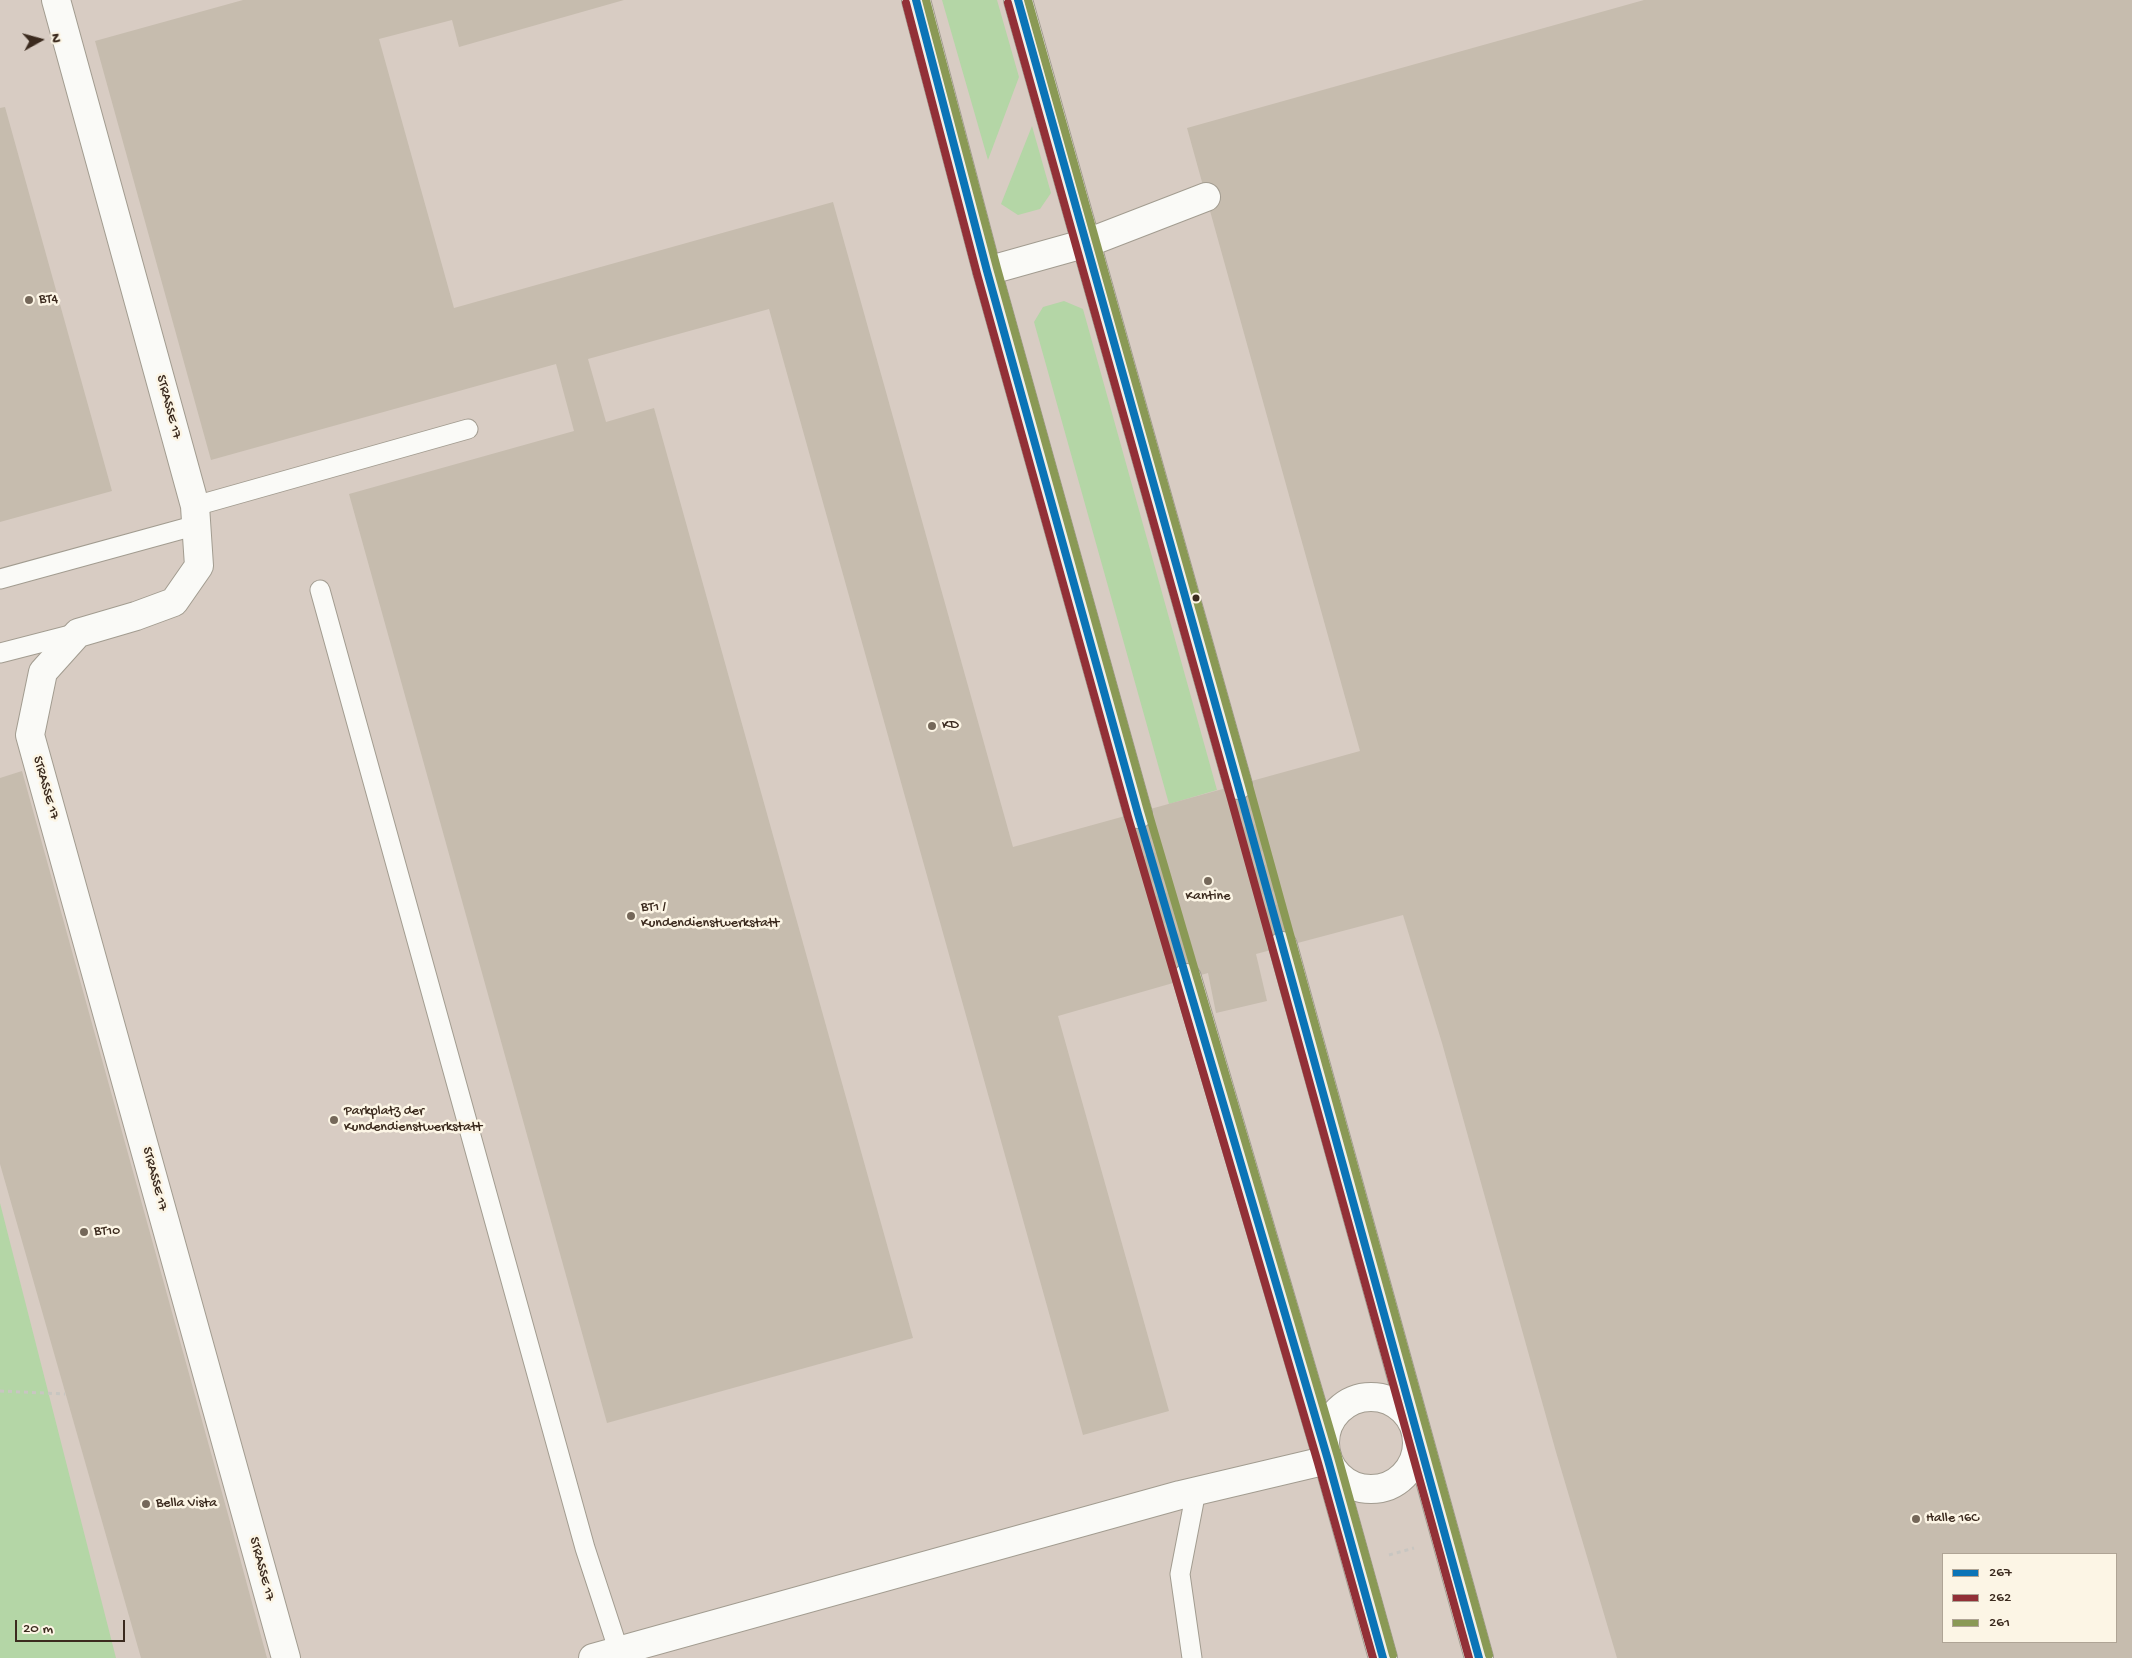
<!DOCTYPE html>
<html>
<head>
<meta charset="utf-8">
<style>
	body { margin:0 }
	#map { position:relative; width:2132px; height:1658px; overflow:hidden; background:#e1dbc9; font-family:"Gochi Hand",sans-serif }
	canvas { display:block }
	.legend { position:absolute; left:1942px; top:1553px; width:175px; height:90px; box-sizing:border-box; background:#fcf5e5; border:1px solid #afa495; margin:0; padding:6px 9px; list-style:none; font-size:15px; color:#3b2a1e }
	.legend li { display:flex; align-items:center; gap:10px; height:25px }
	.legend b { width:25px; border:1px solid #afa495 }
	.north { position:absolute; left:15px; top:15px; width:50px; height:50px; -webkit-text-stroke:4px #fcf5e5; paint-order:stroke; rotate:83deg; font-size:14px; font-weight:700; line-height:20px; text-align:center; color:#3b2a1e }
	.north::after { content:''; display:block; margin:auto; width:18px; height:22px; background:#3b2a1e; clip-path:polygon(50% 0,100% 100%,50% 72%,0 100%) }
	.scale { position:absolute; left:15px; top:1620px; width:110px; height:22px; box-sizing:border-box; border:2px solid #3b2a1e; border-top:0; padding-left:6px; font-size:15px; line-height:18px; white-space:nowrap; color:#3b2a1e; -webkit-text-stroke:4px #fcf5e5; paint-order:stroke }
</style>
</head>
<body>
<div id="map">
<canvas width="2132" height="1658"></canvas>
<ul class="legend">
<li><b style="height:6px;background:#0b74b7"></b>267</li>
<li><b style="height:6px;background:#923037"></b>262</li>
<li><b style="height:6px;background:#8a9955"></b>261</li>
</ul>
<div class="north">N</div>
<div class="scale">20 m</div>
</div>
<script>
const c = document.querySelector('canvas').getContext('2d');
c.lineJoin = 'round';
function fill(path, color) {
  c.fillStyle = color;
  c.fill(path, 'evenodd');
}
function shape(rows) {
  const path = new Path2D();
  for (const r of rows) {
    if (r.length === 3) {
      path.moveTo(r[0] + r[2], r[1]);
      path.arc(r[0], r[1], r[2], 0, 2 * Math.PI);
      continue;
    }
    path.moveTo(r[0], r[1]);
    for (let i = 2; i < r.length; i += 2) path.lineTo(r[i], r[i + 1]);
  }
  return path;
}
function trace(path, color, width, dash) {
  c.strokeStyle = color;
  c.lineWidth = width;
  c.lineCap = dash ? 'butt' : 'round';
  c.setLineDash(dash || []);
  c.stroke(path);
}
function label(font, color, halo, rows, align = 'center') {
  c.font = font + ' "Gochi Hand",sans-serif';
  c.lineWidth = 5;
  c.setLineDash([]);
  c.textBaseline = 'middle';
  c.strokeStyle = halo;
  c.fillStyle = color;
  for (const [text, x, y, turn = 0] of rows) {
    c.save();
    c.translate(x, y);
    c.rotate((+turn || 0) * Math.PI / 180);
    c.textAlign = isNaN(turn) ? turn : align;
    if (halo) c.strokeText(text, 0, 0);
    c.fillText(text, 0, 0);
    c.restore();
  }
}
const industrial = shape([
	[0,0,2132,0,2132,1658,0,1658],
	[1943,1554,2116,1554,2116,1642,1943,1642]
]);
const green = shape([
	[942,0,997,0,1019,77,988,160],
	[1032,126,1051,193,1040,209,1018,215,1001,204],
	[1064,301,1083,309,1217,790,1169,804,1034,322,1043,307],
	[0,1203,116,1658,0,1658]
]);
const building = shape([
	[243,0,624,0,459,47,452,20,379,39,454,308,833,202,1013,847,1360,751,1187,128,1644,0,2132,0,2132,1658,1617,1658,1556,1452,1442,1043,1403,915,1256,954,1267,1001,1216,1013,1208,973,1058,1016,1169,1411,1083,1435,769,309,588,359,606,422,654,408,913,1338,607,1423,349,494,574,431,556,364,211,460,95,41],
	[1943,1554,2116,1554,2116,1642,1943,1642],
	[5,107,112,491,0,522,0,108],
	[22,771,229,1518,267,1658,141,1658,0,1164,0,778]
]);
const secondaryTunnel = shape([
	[1238,785,1283,946],
	[1138,814,1187,978]
]);
const path = shape([
	[0,1391,65,1394],
	[1389,1555,1414,1548]
]);
const lane = shape([
	[195,506,468,429],
	[0,579,197,525],
	[320,590,585,1548,621,1658],
	[0,653,78,633],
	[1192,1658,1180,1574,1196,1491]
]);
const street = shape([
	[56,0,195,506,199,566,174,602,136,616,78,633,43,672,30,735,286,1658],
	[987,271,1087,243,1206,197],
	[1371,1443,46],
	[593,1658,1180,1495,1328,1460]
]);
const secondary = shape([
	[916,0,987,271,1138,814],
	[1018,0,1238,785],
	[1283,946,1479,1658],
	[1187,978,1328,1460,1383,1658]
]);
const bus1 = shape([
	[916,0,987,271,1138,814,1328,1460,1383,1658],
	[1018,0,1238,785,1479,1658]
]);
const bus2 = shape([
	[906,3,977,274,1128,817,1318,1463,1373,1658],
	[1008,3,1228,788,1469,1658]
]);
const bus3 = shape([
	[926,0,997,268,1148,811,1338,1457,1393,1655],
	[1028,0,1248,782,1489,1655]
]);
const markers = [
	[29,300,5,"#75685a"],
	[1196,598,4.5,"#3b2a1e"],
	[932,726,5,"#75685a"],
	[1208,881,5,"#75685a"],
	[631,916,5,"#75685a"],
	[334,1120,5,"#75685a"],
	[84,1232,5,"#75685a"],
	[146,1504,5,"#75685a"],
	[1916,1519,5,"#75685a"]
];
const poiNames = [
	["BT4",39,300],
	["KD",942,726],
	["Kantine",1208,897,"center"],
	["BT1 /",641,908],
	["Kundendienstwerkstatt",641,924],
	["Parkplatz der",344,1112],
	["Kundendienstwerkstatt",344,1128],
	["BT10",94,1232],
	["Bella Vista",156,1504],
	["Halle 16C",1926,1519]
];
const streetNames = [
	["STRASSE 17",168,407,75],
	["STRASSE 17",45,788,74],
	["STRASSE 17",154,1179,75],
	["STRASSE 17",261,1569,75]
];
fill(industrial, '#d8ccc3');
fill(green, '#b4d6a6');
fill(building, '#c6bcae');
trace(secondaryTunnel, '#c0b8a7', 28, [28, 14]);
trace(lane, '#a29c90', 21);
trace(street, '#a29c90', 30);
trace(secondary, '#a29c90', 30);
trace(path, '#c8c6c1', 3, [4, 4]);
trace(lane, '#fafaf7', 19);
trace(street, '#fafaf7', 28);
trace(secondary, '#f1efe8', 28);
trace(bus1, '#0b74b7', 8);
trace(bus2, '#923037', 8);
trace(bus3, '#8a9955', 8);
for (const [x, y, r, color] of markers) {
  const dot = new Path2D();
  dot.arc(x, y, r, 0, 2 * Math.PI);
  c.fillStyle = color;
  c.fill(dot);
  trace(dot, '#fcf5e5', 2);
}
label('14px', '#3b2a1e', '#fcf5e5', poiNames, 'left');
label('14px', '#3b2a1e', '#fcf5e5', streetNames);
</script>
</body>
</html>
